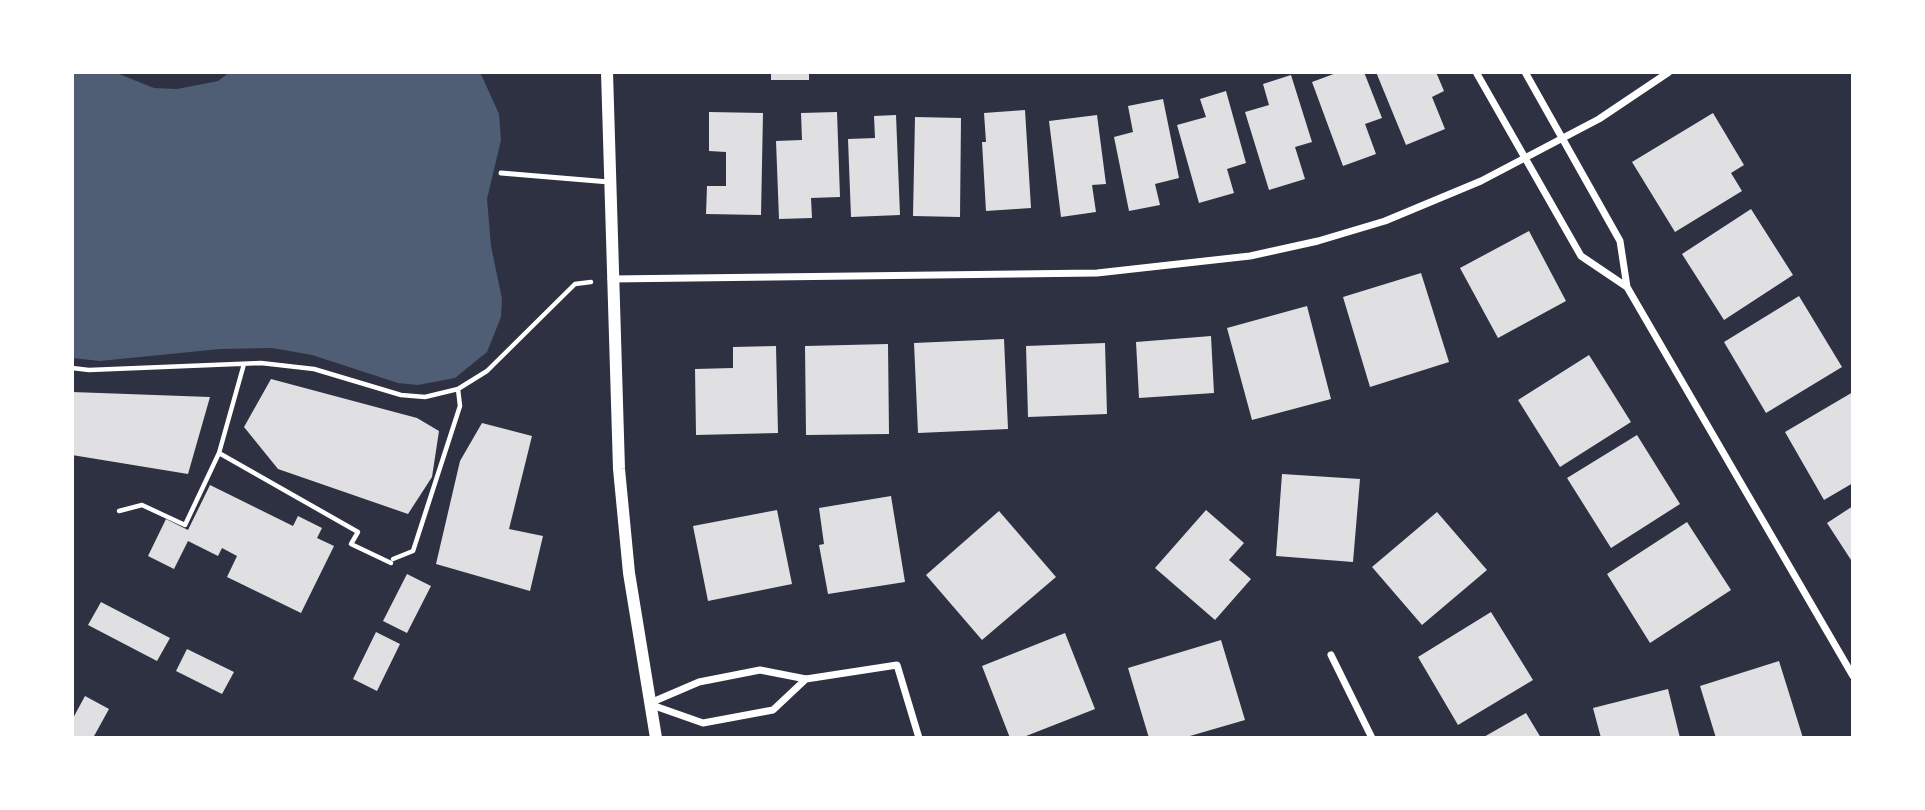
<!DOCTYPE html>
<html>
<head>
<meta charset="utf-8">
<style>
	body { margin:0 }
	#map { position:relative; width:1925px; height:810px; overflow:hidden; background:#2d3142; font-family:Ubuntu,sans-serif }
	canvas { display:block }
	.frame { position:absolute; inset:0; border:74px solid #fff; pointer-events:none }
</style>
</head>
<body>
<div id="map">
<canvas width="1925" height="810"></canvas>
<div class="frame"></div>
</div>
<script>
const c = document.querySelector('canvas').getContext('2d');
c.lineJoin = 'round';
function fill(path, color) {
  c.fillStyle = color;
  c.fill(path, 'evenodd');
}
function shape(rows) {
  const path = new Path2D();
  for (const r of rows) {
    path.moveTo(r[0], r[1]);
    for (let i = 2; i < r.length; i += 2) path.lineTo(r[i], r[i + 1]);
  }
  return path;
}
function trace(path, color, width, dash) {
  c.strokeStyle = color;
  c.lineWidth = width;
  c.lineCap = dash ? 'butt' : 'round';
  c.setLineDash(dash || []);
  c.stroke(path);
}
const water = shape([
	[72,72,114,72,154,88,177,89,218,81,230,72,480,72,499,114,501,140,487,199,491,246,502,299,501,317,487,352,455,378,418,385,398,383,312,355,272,348,220,349,100,361,72,358]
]);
const building = shape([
	[771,72,809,72,809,80,771,80],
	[1339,72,1364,72,1382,118,1365,124,1376,154,1343,166,1312,82],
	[1376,72,1436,72,1444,91,1432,97,1445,129,1406,145],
	[1291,75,1312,142,1295,147,1305,179,1269,190,1245,112,1269,105,1263,84],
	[1226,91,1246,163,1227,169,1234,193,1199,203,1177,125,1206,117,1200,99],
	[1163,99,1179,178,1155,184,1160,205,1129,211,1114,137,1133,132,1128,106],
	[1025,110,1031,208,986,211,982,142,986,142,984,113],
	[709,112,763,113,761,215,706,214,707,186,726,186,726,152,709,151],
	[837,112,840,197,811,198,812,218,779,219,776,141,802,140,801,113],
	[1713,113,1744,165,1731,173,1742,191,1675,232,1632,162],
	[896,115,900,215,851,217,848,139,875,138,874,116],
	[1097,115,1106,184,1092,185,1096,212,1061,217,1049,121],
	[915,117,961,118,960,217,913,216],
	[1751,209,1793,275,1724,320,1682,254],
	[1529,231,1566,301,1498,338,1460,268],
	[1421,273,1449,362,1370,387,1343,297],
	[1799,296,1842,367,1766,413,1724,342],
	[1307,306,1331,399,1252,420,1227,328],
	[1211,336,1214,393,1139,398,1136,342],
	[1004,339,1008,429,918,433,914,343],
	[1105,343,1107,414,1028,417,1026,346],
	[888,344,889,434,806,435,805,346],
	[776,346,778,433,696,435,695,369,733,368,733,347],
	[1589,355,1631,422,1560,467,1518,400],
	[271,379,417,418,439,431,432,477,408,514,278,469,244,427],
	[72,392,210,397,188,474,72,455],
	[1853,392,1853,483,1824,500,1785,432],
	[482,423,532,436,509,529,543,536,530,591,436,564,460,461],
	[1637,435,1680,504,1611,548,1567,478],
	[1282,474,1360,479,1353,562,1276,556],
	[210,485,293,526,298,516,322,528,317,538,334,546,301,613,227,577,237,556,222,548,218,556,188,541,174,569,148,556,166,519,188,530],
	[891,496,905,582,828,594,819,545,824,544,819,508],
	[1853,506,1853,563,1827,523],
	[777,510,792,584,708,601,693,526],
	[1206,510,1244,543,1229,560,1251,579,1215,620,1155,568],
	[999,511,1056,577,982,640,926,575],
	[1437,512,1487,570,1422,625,1372,567],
	[1687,522,1731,590,1650,643,1607,574],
	[407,574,431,586,407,633,383,621],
	[101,602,170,638,157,661,88,625],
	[1491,612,1533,680,1458,725,1418,657],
	[376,632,400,644,377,691,353,679],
	[1065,633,1095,709,1021,738,1010,738,982,666],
	[1221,640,1245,720,1183,738,1149,738,1128,668],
	[187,649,234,672,222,694,176,671],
	[1779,661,1803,738,1716,738,1700,686],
	[1668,689,1680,738,1601,738,1593,708],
	[85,696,109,709,93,738,72,738,72,720],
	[1526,713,1541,738,1482,738]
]);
const path = shape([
	[72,368,89,370,261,363,314,369,401,395,425,397,458,389,487,371,575,284,591,282],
	[219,453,358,532,351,544,391,563],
	[119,511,142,505,185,525,219,453,244,364],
	[393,559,413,551,460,406,458,389]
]);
const service = shape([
	[501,173,609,182]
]);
const minor = shape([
	[1476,72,1581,256,1627,287],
	[1525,72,1620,241,1627,287,1853,676],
	[611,279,1097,273,1250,256,1318,241,1385,221,1481,181,1599,119,1669,72],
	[1331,655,1372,738],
	[650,703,699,682,760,670,806,679,897,665,919,738],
	[649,704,703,723,773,710,806,679]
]);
const tertiary = shape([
	[607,72,619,469,629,573,656,738]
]);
fill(water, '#4f5d75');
fill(building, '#e0e0e3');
trace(path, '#fff', 4.5);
trace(service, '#fff', 5);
trace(minor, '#fff', 7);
trace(tertiary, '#fff', 12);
</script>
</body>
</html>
